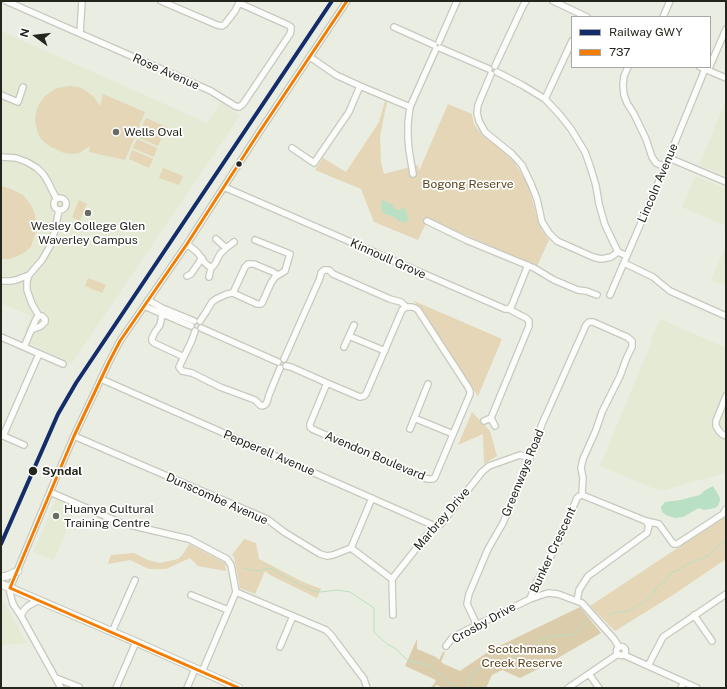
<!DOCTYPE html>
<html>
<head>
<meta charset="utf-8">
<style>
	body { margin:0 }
	#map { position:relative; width:727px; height:689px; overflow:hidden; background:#eaede1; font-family:"Public Sans",sans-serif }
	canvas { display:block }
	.frame { position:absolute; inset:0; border:2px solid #23261d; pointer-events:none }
	.legend { position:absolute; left:571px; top:16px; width:140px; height:52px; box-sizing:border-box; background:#fff; border:1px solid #a7a8a5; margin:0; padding:5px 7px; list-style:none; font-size:12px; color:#23261d }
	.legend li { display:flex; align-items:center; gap:8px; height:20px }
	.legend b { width:20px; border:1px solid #a7a8a5 }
	.north { position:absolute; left:16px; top:16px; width:40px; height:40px; -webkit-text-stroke:3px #fff; paint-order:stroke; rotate:285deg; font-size:11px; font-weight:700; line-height:16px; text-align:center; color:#23261d }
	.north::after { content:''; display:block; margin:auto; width:14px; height:18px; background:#23261d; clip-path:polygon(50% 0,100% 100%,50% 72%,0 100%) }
</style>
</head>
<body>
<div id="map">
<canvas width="727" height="689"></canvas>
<div class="frame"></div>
<ul class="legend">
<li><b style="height:5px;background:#152c6b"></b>Railway GWY</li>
<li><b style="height:5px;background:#f47d01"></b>737</li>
</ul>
<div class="north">N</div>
</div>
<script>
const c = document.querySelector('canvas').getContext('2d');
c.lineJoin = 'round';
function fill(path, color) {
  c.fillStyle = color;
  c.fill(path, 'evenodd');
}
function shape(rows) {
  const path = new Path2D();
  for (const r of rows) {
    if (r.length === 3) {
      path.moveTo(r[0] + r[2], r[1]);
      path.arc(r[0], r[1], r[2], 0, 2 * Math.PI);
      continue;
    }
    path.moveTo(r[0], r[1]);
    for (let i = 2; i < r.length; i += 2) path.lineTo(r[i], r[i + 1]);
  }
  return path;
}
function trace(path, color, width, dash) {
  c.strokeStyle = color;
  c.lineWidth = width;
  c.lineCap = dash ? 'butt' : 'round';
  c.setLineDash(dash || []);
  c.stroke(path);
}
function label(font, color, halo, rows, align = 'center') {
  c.font = font + ' "Public Sans",sans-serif';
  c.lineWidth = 3.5;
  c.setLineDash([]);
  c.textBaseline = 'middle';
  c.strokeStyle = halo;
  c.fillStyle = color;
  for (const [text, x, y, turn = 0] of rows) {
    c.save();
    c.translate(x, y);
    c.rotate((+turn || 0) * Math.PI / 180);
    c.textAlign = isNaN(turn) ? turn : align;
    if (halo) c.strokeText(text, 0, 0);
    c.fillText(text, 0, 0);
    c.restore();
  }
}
const built = shape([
	[1,31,207,123,221,103,240,116,72,363,30,344,30,342,27,340,24,342,21,341,31,316,1,303],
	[726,100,726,176,699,165],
	[695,176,726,189,726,226,682,207],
	[726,246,726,286,711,280],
	[660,319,726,348,726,473,660,491,600,466,651,343,651,339],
	[56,499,76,508,54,560,33,552],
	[1,596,27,643,1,645]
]);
const green = shape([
	[69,86,79,87,86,91,93,96,100,106,103,94,145,112,125,160,89,152,90,146,79,153,74,154,64,153,49,146,41,139,38,134,35,120,36,113,38,106,44,97,52,91,57,88],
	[385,101,387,102,380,136,381,162,384,174,418,165,419,171,448,104,472,114,474,124,482,135,501,149,514,162,528,184,538,221,542,231,549,240,537,266,428,219,418,240,374,222,361,189,315,170,323,158,346,172,379,122],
	[146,118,167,127,163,136,142,126],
	[141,128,162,137,158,146,137,137],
	[137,139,157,148,154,157,133,148],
	[132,150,153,159,149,168,129,159],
	[163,168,183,176,179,185,159,178],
	[1,186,11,189,23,195,31,205,35,214,36,231,31,247,22,254,10,259,1,259],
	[79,200,87,204,80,221,72,217],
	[88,278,106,285,102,293,85,286],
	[414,301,502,339,478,396],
	[472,412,490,431,497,456,484,464,483,434,458,445],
	[726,516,726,559,673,595,615,631,590,606],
	[244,539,256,543,259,559,301,581,321,589,317,598,270,575,265,571,255,594,240,588,234,557,232,555],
	[189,544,225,563,226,571,198,566,190,558,166,569,149,569,130,560,108,564,111,555,134,553,148,560,160,563,178,559,183,554]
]);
const forest = shape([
	[580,607,601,633,544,666,520,678,502,670,492,675,486,688,442,688,437,685,433,688,430,688,434,684,436,680,405,666,417,639,417,649,436,657,439,660,443,652,445,652,441,662,444,664,460,671,491,650]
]);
const water = shape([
	[382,200,390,203,396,210,405,208,408,218,406,223,399,221,394,217,383,213,381,207],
	[713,486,720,498,720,500,718,506,715,508,704,510,699,508,683,517,675,518,666,515,662,512,661,507,665,502,680,500,700,495,704,491]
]);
const stream = shape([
	[243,568,258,571,269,568,282,575,294,582,313,591,320,592,337,590,350,592,374,608,374,632,387,644,395,648,407,660,430,666,448,682,455,686,455,688],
	[609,615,618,612,629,611,639,605,650,597,654,593,656,587,665,582,671,573,679,570,687,564,708,556,720,545,726,541],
	[468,688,468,684,471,675,484,664,491,664,498,661,507,662,515,657,518,649,534,646,541,640,550,636,574,635,588,620]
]);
const minor = shape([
	[6,1,211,91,235,106,239,107,243,104,290,34,291,30,291,27,288,25,239,3,235,11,225,24,222,26,217,25,161,1],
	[553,1,587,17],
	[663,17,670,1],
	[394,27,434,45],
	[80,33,82,1],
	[439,42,457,1],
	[440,48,489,69],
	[310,57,336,75,360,86,410,107],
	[495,66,523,6,526,1],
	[710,66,726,29],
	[628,67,624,76,623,85,624,95,627,103,634,114,646,139,652,157,656,163,665,167],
	[700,67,726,78],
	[497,72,522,85,545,99,560,115,571,129,585,152,591,169,596,186,599,204,605,225,618,252],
	[491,74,478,105,477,113,479,121,485,132,512,154,522,165,531,184,537,199,542,222,549,233,557,241,593,257,601,259,611,257,618,252,627,256],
	[1,95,18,102,23,87],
	[545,99,552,84,572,41],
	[292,148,314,163,349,112,360,86],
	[1,157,16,158,27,162,37,168,43,174,47,180,56,198],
	[669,158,726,182],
	[413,174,409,150,408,137,408,123,410,107,436,49],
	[224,187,505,309,509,309,512,305,528,265],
	[60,204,6],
	[427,221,466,240,534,268,554,280,578,290,586,291,597,295],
	[216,239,226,248],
	[187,244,197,252,205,263,211,268],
	[624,263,653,277,670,291,726,316],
	[187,276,191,274,202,258],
	[209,277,211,268,215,264,220,254,226,248,234,242],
	[1,281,11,281,16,280,29,275],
	[233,293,245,267,248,264,254,264,273,272,278,275],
	[610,295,665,167,705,69],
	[148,300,162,308,194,321],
	[144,306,191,326],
	[162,313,161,320,160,325,155,332,152,338,152,341,154,343,184,357],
	[200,321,206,312,212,302,216,299,227,294,233,293,257,304,261,304,262,303,271,283,275,277,285,271,290,254,255,240],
	[201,328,278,362],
	[31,330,39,327,42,325,45,322,45,319,42,316,39,316,32,304,27,290,27,281,29,275,42,260,50,246,55,230,59,210],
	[195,331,192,340,180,365,179,367,182,371,192,373,220,387,255,400,260,405,262,406,265,405,267,402,269,395,280,368],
	[349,336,385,351],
	[1,337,63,364],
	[24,347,36,319,39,316],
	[344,347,354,325],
	[284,359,320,278,321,273,324,270,329,270,333,274,390,299,401,302,406,307],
	[286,366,291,367,327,383,360,397,364,396,366,394,402,310,406,307,412,307,415,308,418,310,468,387,470,391,470,394,435,477,433,479,427,479,312,429,310,427,310,424,327,383],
	[101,379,437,527],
	[726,396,716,421,716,426,719,431,723,435,726,436],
	[414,418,453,434],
	[491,418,529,326,529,321,526,318,518,314,509,309],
	[484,421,491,418,495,426],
	[410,429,428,384],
	[1,435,24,445],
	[3,436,39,354],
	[74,436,267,519,284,532,320,554,327,556,333,555,351,548,372,498],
	[50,492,121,523,189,539,227,559,231,565,236,592,202,672],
	[646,521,659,524,672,542,674,544,677,544,723,514,726,509],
	[351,548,392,579],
	[236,592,326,630,331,635,364,679,367,688],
	[191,595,228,610],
	[530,599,535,585,558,543,577,498,579,496,582,495,646,521,649,526,647,533,588,576,579,590,577,601],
	[393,615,392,579,427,535,432,530,441,524,482,472,489,466,520,455,530,458],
	[694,615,712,641],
	[21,616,24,610,28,606,39,600],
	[477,625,467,604,469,594,488,549,503,523,530,458,542,424,586,325,589,322,593,322,627,337,632,341,632,347,627,357,620,376,602,412,596,430,583,459,581,468,583,478,582,495],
	[112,632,135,580],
	[446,646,453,637,477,625,530,599,548,593,558,594,582,603,614,639,619,647],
	[621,651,4.5],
	[280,647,293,616],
	[624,655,697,688],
	[648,666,663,637,726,594],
	[589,674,599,688],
	[56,678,79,687],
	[61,688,21,616,13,604,10,593,10,588,55,480,74,436,109,362,120,341,187,244,258,134,347,1],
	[116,688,136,642],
	[187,688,195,669],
	[568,688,618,654],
	[681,688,684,682]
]);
const major = shape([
	[1,577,7,576,18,571],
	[1,584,136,642,239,688]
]);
const bus1 = shape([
	[239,688,10,588,74,436,109,362,120,341,187,244,258,134,347,1]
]);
const rail1 = shape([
	[1,544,58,414,76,383,332,1]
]);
const markers = [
	[116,132,4,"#696c62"],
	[239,164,3.5,"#23261d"],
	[88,213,4,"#696c62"],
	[33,471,5,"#23261d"],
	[56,516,4,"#696c62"]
];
const streetNames = [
	["Rose Avenue",166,72,24],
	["Lincoln Avenue",658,183,-67],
	["Kinnoull Grove",388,259,24],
	["Pepperell Avenue",269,453,23],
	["Avendon Boulevard",375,456,23],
	["Greenways Road",523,473,-68],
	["Dunscombe Avenue",217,499,24],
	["Marbray Drive",442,519,-49],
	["Bunker Crescent",553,550,-65],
	["Crosby Drive",484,623,-29]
];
const poiNames = [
	["Wells Oval",124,132],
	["Wesley College Glen",88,226,"center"],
	["Waverley Campus",88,240,"center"],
	["Huanya Cultural",64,509],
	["Training Centre",64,523]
];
const parkNames = [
	["Bogong Reserve",468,184],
	["Scotchmans",522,649],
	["Creek Reserve",522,663]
];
const stopNames = [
	["Syndal",42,471]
];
fill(built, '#e5ead4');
fill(green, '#e4d6b6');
fill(forest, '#dbcdac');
fill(water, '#b9e0c4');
trace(stream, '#b9e0c4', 1);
trace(minor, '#c6c9bf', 8);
trace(major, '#c6c9bf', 9);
trace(minor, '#fcfcfa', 5.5);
trace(major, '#fcfcfa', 7);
trace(bus1, '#f47d01', 3);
trace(rail1, '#152c6b', 4);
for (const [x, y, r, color] of markers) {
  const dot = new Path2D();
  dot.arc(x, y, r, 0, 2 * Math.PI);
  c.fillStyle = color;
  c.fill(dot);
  trace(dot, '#fff', 1.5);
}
label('12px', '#23261d', '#fff', streetNames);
label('12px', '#23261d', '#fff', poiNames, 'left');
label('12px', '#57421a', '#fff', parkNames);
label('bold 12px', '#23261d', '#fff', stopNames, 'left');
</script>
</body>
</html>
